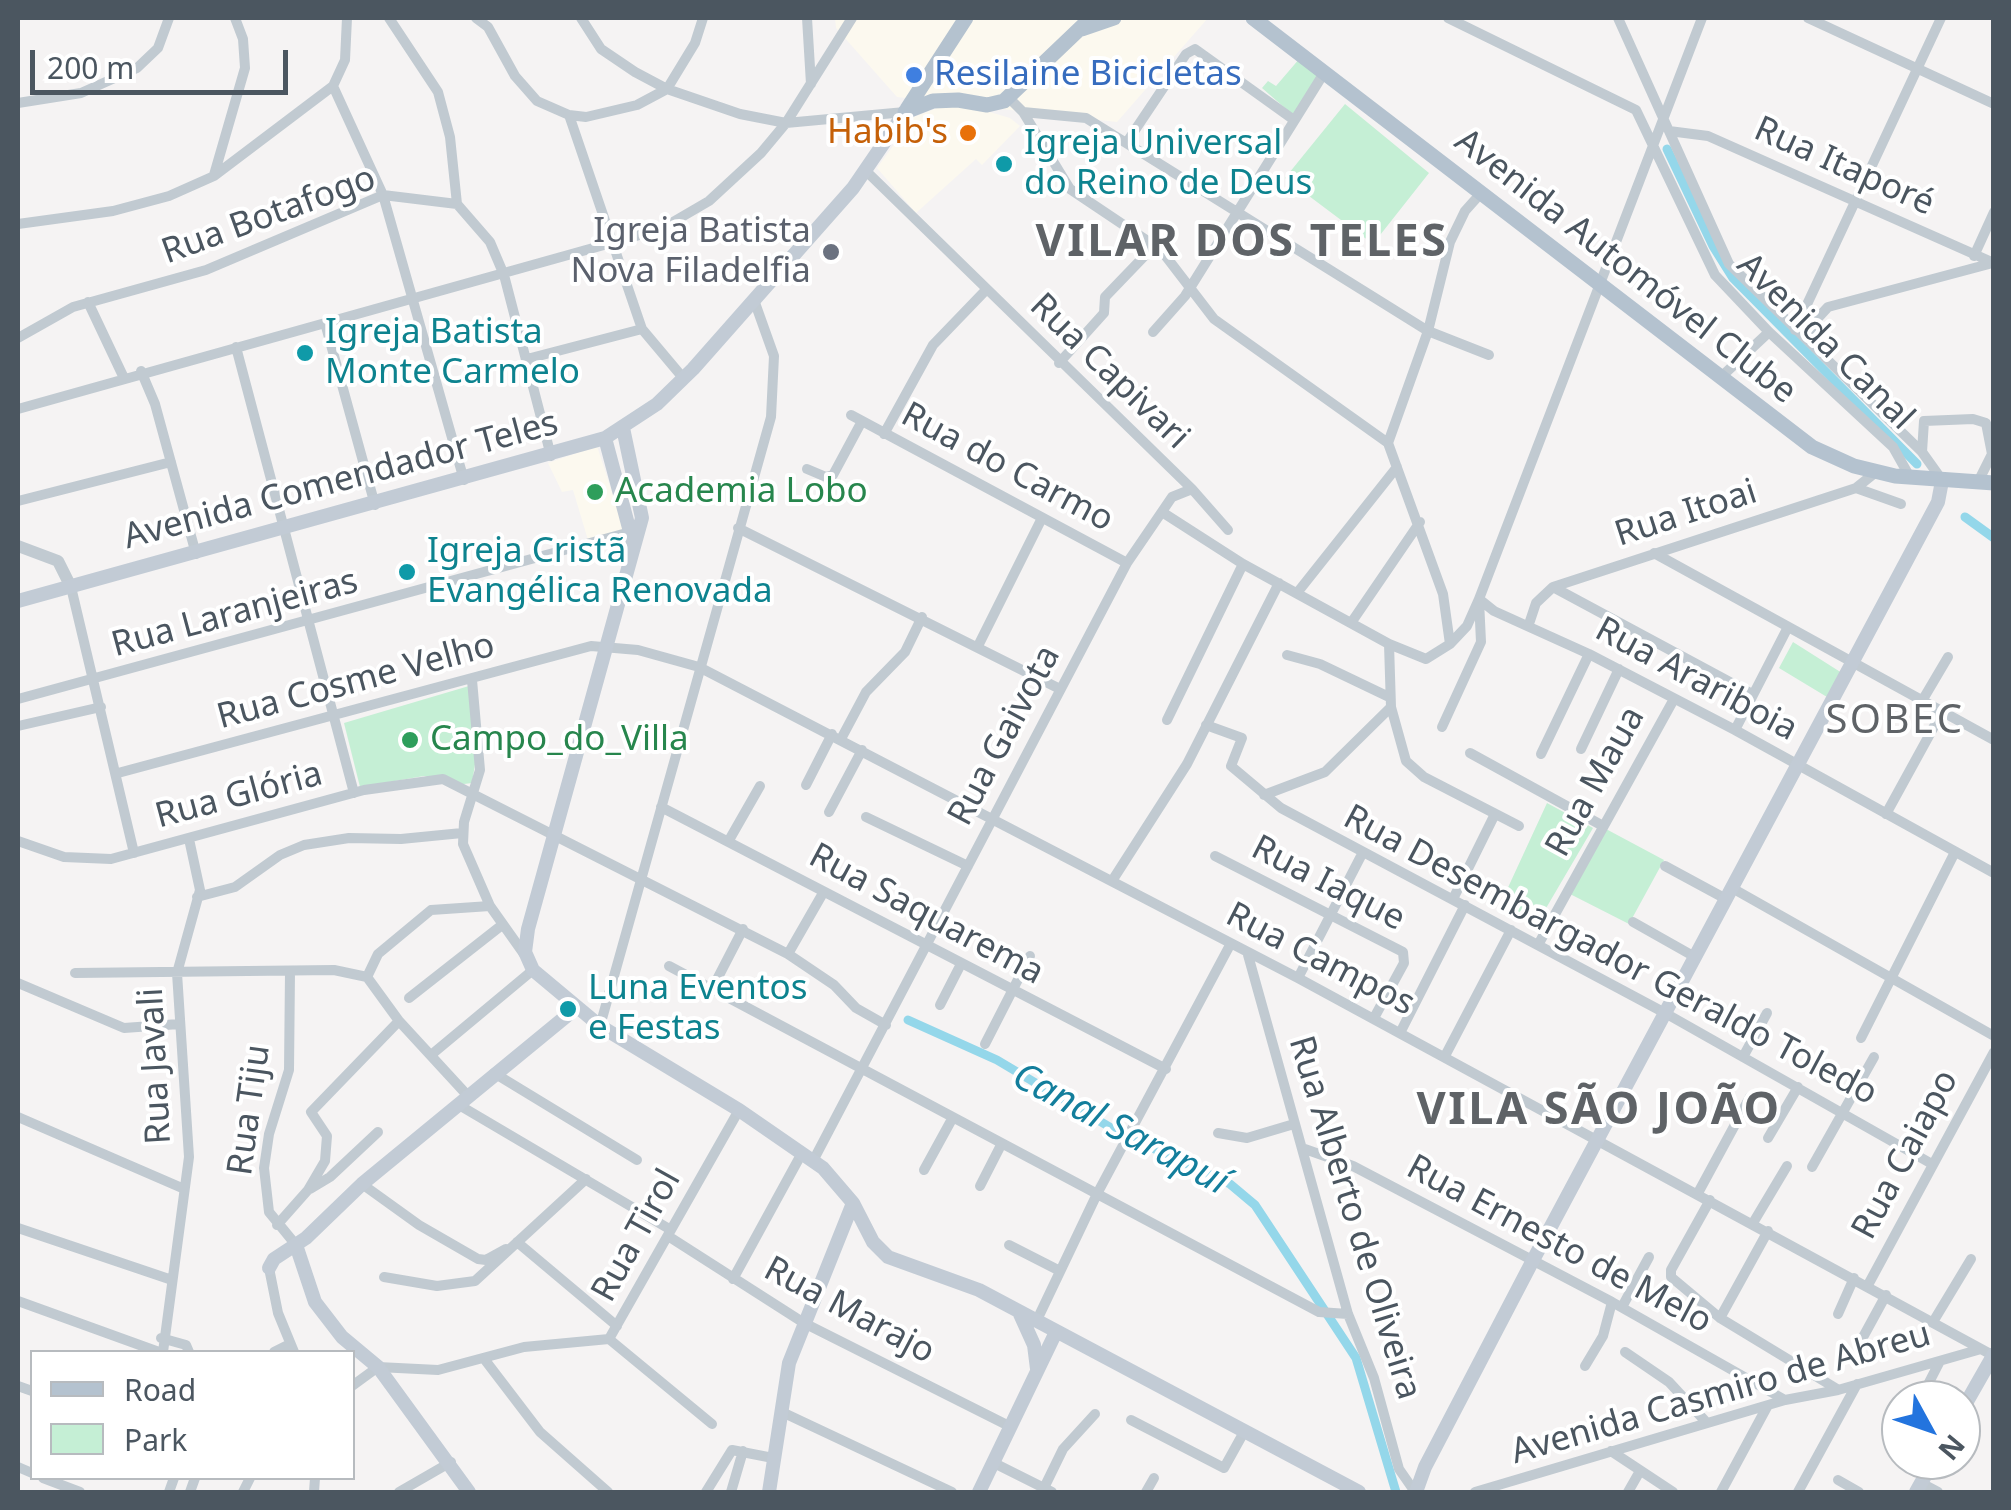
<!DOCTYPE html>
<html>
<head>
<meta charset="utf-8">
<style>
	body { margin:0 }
	#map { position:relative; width:2011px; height:1510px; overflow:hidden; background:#f5f3f3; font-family:"Noto Sans",sans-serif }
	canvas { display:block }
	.frame { position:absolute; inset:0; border:20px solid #4b5660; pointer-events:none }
	.legend { position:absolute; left:30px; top:1350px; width:325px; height:130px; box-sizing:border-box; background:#fff; border:2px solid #b7bbbf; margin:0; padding:12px 18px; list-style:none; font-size:30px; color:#4b5660 }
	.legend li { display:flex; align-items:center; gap:20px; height:50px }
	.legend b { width:50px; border:2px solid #b7bbbf }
	.north { position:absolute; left:1881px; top:1380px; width:100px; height:100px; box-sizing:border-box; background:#fff; border:2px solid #b7bbbf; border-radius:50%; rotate:130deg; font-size:28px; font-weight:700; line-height:40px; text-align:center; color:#4b5660 }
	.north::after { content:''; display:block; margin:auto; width:35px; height:45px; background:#2374de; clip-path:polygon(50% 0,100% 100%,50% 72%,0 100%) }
	.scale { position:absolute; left:30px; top:50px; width:258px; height:45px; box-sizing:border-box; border:5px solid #4b5660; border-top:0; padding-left:12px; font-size:30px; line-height:35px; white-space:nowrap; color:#4b5660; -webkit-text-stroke:8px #fff; paint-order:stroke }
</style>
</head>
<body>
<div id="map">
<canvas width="2011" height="1510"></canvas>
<div class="frame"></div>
<ul class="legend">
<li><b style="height:12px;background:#b4c2cf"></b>Road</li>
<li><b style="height:28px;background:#c5efd5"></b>Park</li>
</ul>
<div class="north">N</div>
<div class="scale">200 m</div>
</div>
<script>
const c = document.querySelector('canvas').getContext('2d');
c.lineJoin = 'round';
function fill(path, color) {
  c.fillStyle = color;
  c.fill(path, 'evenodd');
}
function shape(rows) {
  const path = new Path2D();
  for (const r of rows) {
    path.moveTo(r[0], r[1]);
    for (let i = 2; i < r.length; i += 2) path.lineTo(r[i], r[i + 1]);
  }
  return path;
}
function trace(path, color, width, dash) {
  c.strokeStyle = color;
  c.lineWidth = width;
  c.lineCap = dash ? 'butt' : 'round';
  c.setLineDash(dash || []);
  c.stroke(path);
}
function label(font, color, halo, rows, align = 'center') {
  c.font = font + ' "Noto Sans",sans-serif';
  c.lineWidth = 8;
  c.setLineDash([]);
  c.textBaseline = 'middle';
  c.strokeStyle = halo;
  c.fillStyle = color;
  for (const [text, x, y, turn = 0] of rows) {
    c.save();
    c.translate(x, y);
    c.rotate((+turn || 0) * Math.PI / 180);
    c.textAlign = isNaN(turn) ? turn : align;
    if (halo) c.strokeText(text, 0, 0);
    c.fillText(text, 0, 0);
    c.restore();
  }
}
const commercial = shape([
	[835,18,1208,18,1117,122,966,105,1010,118,1020,126,982,165,976,159,916,213,877,168,914,117,950,103,897,97,836,28],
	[597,446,624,529,588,540,573,490,562,492,548,463]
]);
const green = shape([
	[1300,58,1318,75,1293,115,1262,88,1268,81,1276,86],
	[1345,104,1429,173,1373,244,1285,178],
	[1793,642,1842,673,1827,697,1779,668],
	[469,686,476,758,472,783,456,785,424,776,360,787,344,723],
	[1547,803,1593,828,1535,927,1499,907],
	[1606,829,1664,860,1629,924,1570,894]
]);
const canal = shape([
	[1667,149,1713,246,1733,278,1917,464],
	[1965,517,1994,538],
	[908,1020,997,1060,1118,1132,1230,1184,1255,1205,1356,1358,1396,1492]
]);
const minor = shape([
	[389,18,438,92,450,137,457,204],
	[476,18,488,27,515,76,537,101,569,115,586,117,637,105,667,89,695,43,703,18],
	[581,18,601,49,635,72,667,89,740,114,786,123,905,112],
	[807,18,811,84],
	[1448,18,1636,110,1715,275,1769,332,1893,447,1911,479],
	[1618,18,1729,264,1922,452,1942,480],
	[1808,18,1994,104],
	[333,86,383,195,464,480],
	[1009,98,1023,112,1070,189,1161,250,1214,319,1388,443],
	[18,103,81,93,137,68,158,48,169,18],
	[1023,112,1086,118,1428,331,1489,355],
	[569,115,642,329,684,379],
	[1669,131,1708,136,1994,263],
	[1127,142,1186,54,1195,49,1294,120],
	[866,171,1192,489,1228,530],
	[214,175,245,68,243,39,235,18],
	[18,224,113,211,169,196,214,176,333,86,345,60,347,18],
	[1974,256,1994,212],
	[88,302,123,376],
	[325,323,375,505],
	[1795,330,1941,18],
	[1153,332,1185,296,1324,73],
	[18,338,73,307,206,270,383,195,457,204,490,242,504,275,551,456],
	[1810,343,1816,320,1828,307,1989,264],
	[236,347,354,793],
	[527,359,642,329],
	[1059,363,1104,313,1105,297,1155,245],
	[141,371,155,404,196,554],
	[1720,378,1769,332],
	[18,409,661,229,709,201,761,153,786,123,852,18],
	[851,415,1127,563],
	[884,434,933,345,985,291],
	[1922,452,1924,421,1973,419,1986,423,1992,454,1978,482],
	[807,469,826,477,833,475,862,421],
	[1856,488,1901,504],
	[18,501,171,462],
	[1162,512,1243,564,1389,644,1426,659,1450,644,1467,626,1479,599,1702,18],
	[738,528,1060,689],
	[1654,553,1994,740],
	[71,587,134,853],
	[1553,587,1752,694],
	[1297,593,1397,467],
	[1479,599,1494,611,1589,654,1735,730,1994,873],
	[1351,623,1420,522],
	[1529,624,1536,603,1553,587,1856,488,1876,472],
	[1389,644,1391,707,1406,761,1424,777,1519,826],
	[1450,644,1443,594,1388,443,1428,331,1450,242,1465,211,1482,192],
	[978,646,1042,518],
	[1287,655,1320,664,1389,697],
	[472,680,480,770,464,822,463,844,490,906,524,954],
	[18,699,634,531],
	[1922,701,1948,657],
	[1167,720,1243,564],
	[1206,725,1242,738,1231,766,1281,808,1665,1013,1932,1164],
	[18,726,101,707],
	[1442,727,1481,642,1479,600],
	[1735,730,1788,627],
	[841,739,866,692,905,652,922,617],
	[1581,749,1619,669],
	[1470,753,1603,826],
	[1541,754,1589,654],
	[118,773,591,646,638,650,699,667,1298,978,1994,1356],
	[806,785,832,734],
	[1264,795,1325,772,1391,707],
	[661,807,1166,1069],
	[829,812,862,750],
	[1886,814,1942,712],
	[866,817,968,866],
	[18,841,64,857,111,859,364,790,443,779,788,954,834,985,856,1008,886,1025],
	[728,842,760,786],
	[1215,856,1403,952,1404,963,1374,1018],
	[1665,866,1726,899],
	[1112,881,1187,764,1279,583],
	[1732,888,1994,1036],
	[197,897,235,887,280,855,304,845,349,838,401,839,462,833],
	[1453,899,1495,814],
	[1633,922,1695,957],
	[1538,945,1674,699],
	[788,954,823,893],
	[1248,955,1348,1314,1374,1378,1399,1469,1415,1492],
	[669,966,1319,1312,1348,1314],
	[290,972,289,1070,269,1134,264,1168,269,1212,296,1245],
	[75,973,334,970,367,977,399,1021,468,1096],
	[367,977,378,954,431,910,490,906],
	[1298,978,1362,854],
	[18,983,124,1028,179,1024],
	[712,989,743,929],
	[409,998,502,925],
	[940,1005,961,964],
	[600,1026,771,417,774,356,754,300],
	[1400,1033,1465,905],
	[1861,1038,1955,852],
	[985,1044,1030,956],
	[431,1055,533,970],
	[1445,1056,1511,930],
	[1743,1057,1767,1013],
	[494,1073,637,1160],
	[459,1105,671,1230],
	[18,1117,182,1188],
	[1218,1133,1247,1138,1294,1124],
	[1768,1138,1798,1087],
	[1302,1148,1353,1166,1612,1302,1785,1400],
	[813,1161,1127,563,1172,497,1192,489],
	[1812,1167,1874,1057],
	[924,1170,952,1119],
	[362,1184,419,1225,478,1259,486,1260,506,1249],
	[980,1186,1001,1145],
	[310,1189,330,1177,378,1132],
	[1698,1193,1750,1097],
	[1710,1200,1671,1270,1671,1277,1720,1318,1837,1389],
	[1753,1223,1787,1166],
	[277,1225,308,1190,325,1161,327,1136,311,1112,399,1021],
	[18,1228,169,1279],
	[668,1236,804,1323,1009,1426],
	[517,1242,617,1326],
	[1009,1245,1060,1271],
	[269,1268,278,1313,294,1352],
	[384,1277,437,1286,475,1281,586,1179],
	[733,1279,802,1153],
	[1868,1285,1994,1052],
	[18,1301,159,1352],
	[1622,1307,1649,1257],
	[1838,1314,1854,1278],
	[1720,1318,1768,1231],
	[1036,1322,1097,1194,1230,945],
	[1933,1322,1971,1259],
	[161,1338,186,1345,189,1352],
	[609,1339,712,1424],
	[1862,1339,1886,1295],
	[163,1352,189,1157,177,973,200,890,189,839],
	[274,1352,290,1344],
	[1625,1352,1669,1382,1707,1423],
	[485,1360,540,1432,608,1492],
	[1585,1366,1603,1336,1612,1302],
	[18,1386,32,1391],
	[352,1386,378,1367,438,1370,524,1347,609,1339,739,1110],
	[1920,1400,1940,1361],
	[784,1413,952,1492],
	[1131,1420,1224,1468,1244,1432],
	[1611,1451,1673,1492],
	[992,1462,1052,1492],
	[18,1467,32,1473],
	[43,1478,80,1492],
	[1838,1480,1859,1492],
	[1921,1483,1938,1492],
	[169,1492,174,1478],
	[190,1492,195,1478],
	[243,1492,250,1478],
	[314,1492,315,1478],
	[399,1492,451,1462],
	[706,1492,732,1450,773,1458],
	[731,1492,743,1451],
	[1042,1492,1063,1449,1095,1414],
	[1146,1492,1154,1478],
	[1475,1492,1785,1400,1838,1390,1981,1349],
	[1628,1492,1640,1471],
	[1721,1492,1768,1405],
	[1798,1492,1857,1384]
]);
const tertiary = shape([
	[18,546,58,561,71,587]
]);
const secondary = shape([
	[623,428,642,518,528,929,525,952,533,970,600,1026,739,1110,823,1168,853,1203,873,1242,888,1257,979,1290,1359,1492],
	[605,438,633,543],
	[18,601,605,438,657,404,693,369,853,188,905,112],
	[296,1245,315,1302,342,1337,378,1367,469,1492],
	[269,1268,274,1259,306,1238,362,1184,575,1009],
	[1020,1314,1034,1345,1037,1369],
	[1961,1412,1994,1354],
	[769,1492,789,1363,853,1203],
	[979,1492,1056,1332],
	[1416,1492,1425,1467,1532,1262,1938,502,1942,481],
	[1916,1492,1934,1460]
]);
const primary = shape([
	[1253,18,1812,447,1854,466,1895,476,1994,483],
	[1082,29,1114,18],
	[907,109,966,18],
	[905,112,933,101,958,100,987,105,1004,101,1091,18]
]);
const markers = [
	[914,75,10,"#3f7fe0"],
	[968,133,10,"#e8710a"],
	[1004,164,10,"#0f9aa8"],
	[831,252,10,"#6b7280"],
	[305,353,10,"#0f9aa8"],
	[595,492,10,"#2e9e5b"],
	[407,572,10,"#0f9aa8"],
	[410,740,10,"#2e9e5b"],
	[568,1009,10,"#0f9aa8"]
];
const shopNames = [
	["Resilaine Bicicletas",934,75]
];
const foodNames = [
	["Habib's",948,133]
];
const cultureNames = [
	["Igreja Universal",1024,144],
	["do Reino de Deus",1024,184],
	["Igreja Batista",325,333],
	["Monte Carmelo",325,373],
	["Igreja Cristã",427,552],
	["Evangélica Renovada",427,592],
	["Luna Eventos",588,989],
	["e Festas",588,1029]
];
const streetNames = [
	["Rua Itaporé",1844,167,24],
	["Rua Botafogo",269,216,-20],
	["Avenida Automóvel Clube",1625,267,38],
	["Avenida Canal",1825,342,45],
	["Rua Capivari",1109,372,44],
	["Rua do Carmo",1007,468,28],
	["Avenida Comendador Teles",341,481,-15],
	["Rua Itoai",1686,514,-18],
	["Rua Laranjeiras",235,614,-15],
	["Rua Arariboia",1696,680,28],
	["Rua Cosme Velho",356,682,-15],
	["Rua Gaivota",1005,736,-62],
	["Rua Maua",1596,782,-61],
	["Rua Glória",239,796,-15],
	["Rua Iaque",1328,884,27],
	["Rua Saquarema",926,915,28],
	["Rua Desembargador Geraldo Toledo",1610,956,28],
	["Rua Campos",1320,960,27],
	["Rua Javali",156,1066,-93],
	["Rua Tiju",250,1110,-82],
	["Rua Caiapo",1906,1155,-62],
	["Rua Alberto de Oliveira",1354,1218,73],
	["Rua Tirol",637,1236,-61],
	["Rua Ernesto de Melo",1559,1245,28],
	["Rua Marajo",849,1311,28],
	["Avenida Casmiro de Abreu",1721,1394,-16]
];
const worshipNames = [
	["Igreja Batista",811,232],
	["Nova Filadelfia",811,272]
];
const leisureNames = [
	["Academia Lobo",615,492],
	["Campo_do_Villa",430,740]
];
const waterNames = [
	["Canal Sarapuí",1120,1130,28]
];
const quarterNames = [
	["SOBEC",1895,722]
];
const districtNames = [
	["VILAR DOS TELES",1242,243],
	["VILA SÃO JOÃO",1599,1111]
];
fill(commercial, '#fcf9ef');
fill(green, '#c5efd5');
trace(canal, '#94d7ea', 9);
trace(minor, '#c1cad1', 10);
trace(tertiary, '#c1cad1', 12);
trace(secondary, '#c2cbd5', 14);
trace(primary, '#b4c2cf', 15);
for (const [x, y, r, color] of markers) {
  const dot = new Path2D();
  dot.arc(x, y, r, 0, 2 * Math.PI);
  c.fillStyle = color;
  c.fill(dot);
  trace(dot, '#fff', 4);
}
label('35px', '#366cbe', '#fff', shopNames, 'left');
label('35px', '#c56008', '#fff', foodNames, 'right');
label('35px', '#0d838f', '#fff', cultureNames, 'left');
label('35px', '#4b5660', '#fff', streetNames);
label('35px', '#5b616d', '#fff', worshipNames, 'right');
label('35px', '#27864d', '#fff', leisureNames, 'left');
label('italic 38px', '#137e9c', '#fff', waterNames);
c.letterSpacing = '2.5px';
label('40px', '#5f6367', '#fff', quarterNames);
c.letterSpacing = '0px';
c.letterSpacing = '2.5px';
label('bold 45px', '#5f6367', '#fff', districtNames);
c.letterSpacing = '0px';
</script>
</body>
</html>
